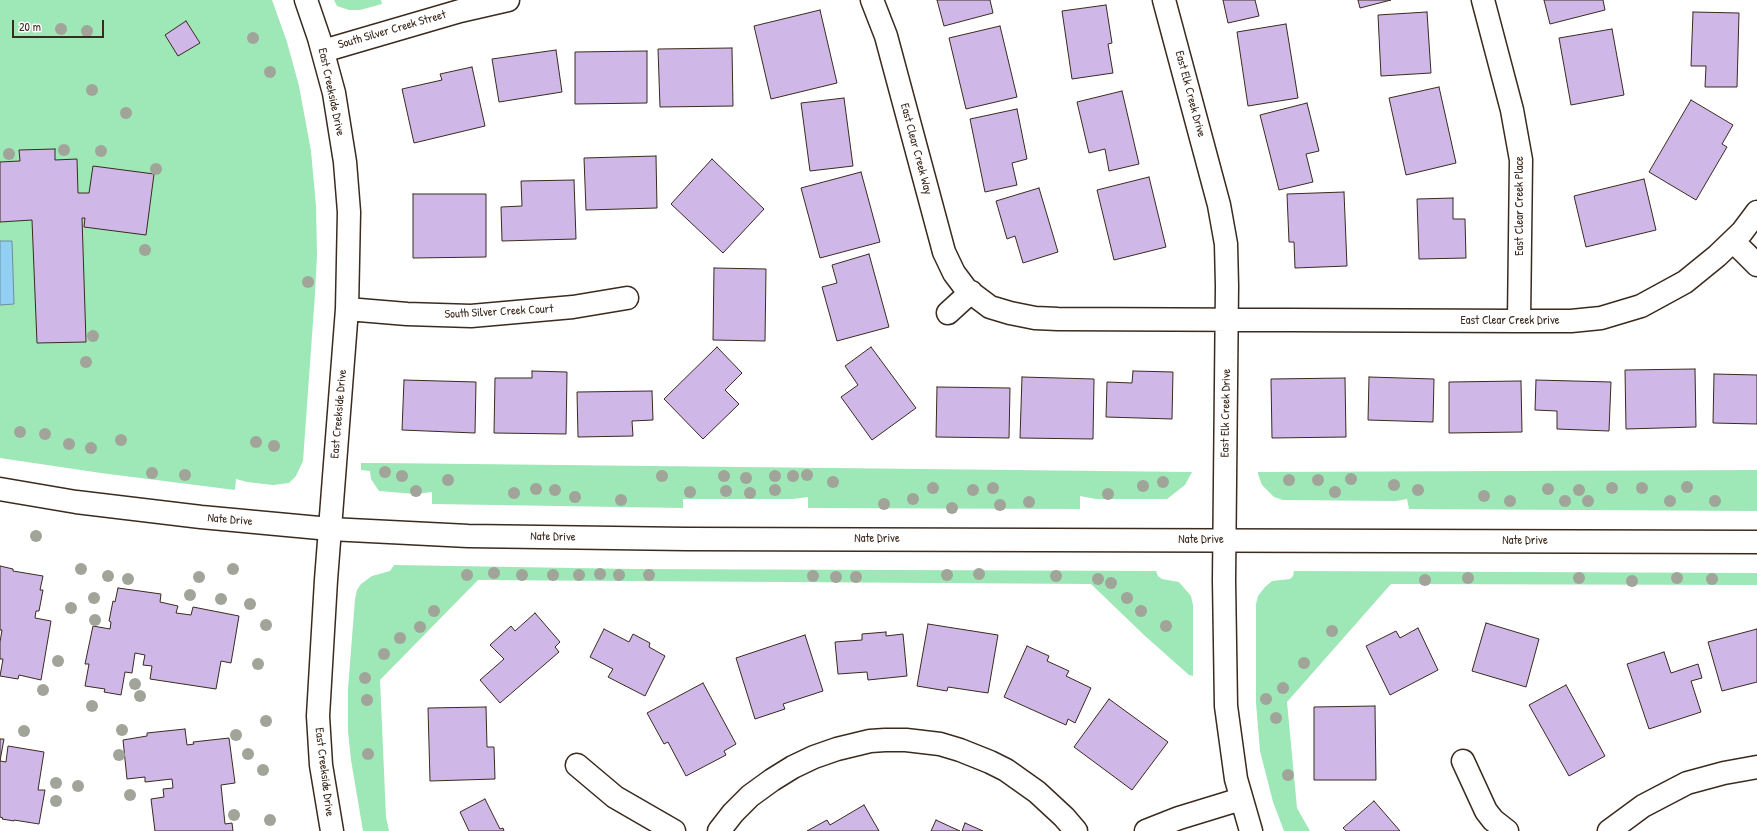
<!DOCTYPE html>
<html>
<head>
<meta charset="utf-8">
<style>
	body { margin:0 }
	#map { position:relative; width:1757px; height:831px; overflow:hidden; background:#fff; font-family:"Patrick Hand",sans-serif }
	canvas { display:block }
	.scale { position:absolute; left:12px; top:20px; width:92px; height:18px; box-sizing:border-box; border:2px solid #3b2a1e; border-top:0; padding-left:5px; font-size:12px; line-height:14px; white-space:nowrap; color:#3b2a1e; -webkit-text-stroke:3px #fff; paint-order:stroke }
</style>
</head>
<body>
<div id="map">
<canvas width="1757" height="831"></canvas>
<div class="scale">20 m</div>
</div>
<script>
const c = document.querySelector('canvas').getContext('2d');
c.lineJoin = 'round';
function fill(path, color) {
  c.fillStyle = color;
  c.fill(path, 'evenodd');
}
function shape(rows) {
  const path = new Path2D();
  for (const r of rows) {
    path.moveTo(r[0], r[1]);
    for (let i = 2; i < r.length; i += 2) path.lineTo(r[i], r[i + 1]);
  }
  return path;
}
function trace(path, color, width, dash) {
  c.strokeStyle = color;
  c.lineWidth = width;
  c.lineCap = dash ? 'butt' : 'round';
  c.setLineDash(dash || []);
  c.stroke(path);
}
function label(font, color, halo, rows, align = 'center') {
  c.font = font + ' "Patrick Hand",sans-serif';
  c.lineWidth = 3;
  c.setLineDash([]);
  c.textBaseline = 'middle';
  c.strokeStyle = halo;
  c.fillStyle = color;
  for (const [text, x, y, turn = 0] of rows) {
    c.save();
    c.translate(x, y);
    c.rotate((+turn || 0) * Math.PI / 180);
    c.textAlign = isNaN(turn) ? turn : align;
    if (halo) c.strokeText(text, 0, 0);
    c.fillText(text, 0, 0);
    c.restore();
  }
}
const green = shape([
	[0,0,272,0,287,42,299,86,311,151,316,206,317,255,315,294,303,461,296,476,289,483,273,485,247,482,236,479,235,490,101,473,0,458],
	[334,0,381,0,382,4,360,10,349,10,337,6],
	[361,463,381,463,1192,472,1185,485,1167,499,1096,499,1080,496,1080,509,808,508,808,497,793,499,683,499,683,508,432,504,432,492,415,494,379,491,371,479,370,471,361,470],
	[1757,470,1757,511,1409,509,1407,499,1396,501,1283,500,1274,497,1262,485,1258,474,1258,472],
	[394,565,634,569,1156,571,1158,576,1162,579,1179,582,1191,596,1193,605,1193,676,1189,675,1144,635,1091,584,478,580,380,680,386,817,389,831,363,831,351,760,348,732,348,689,355,599,357,590,361,584,372,576,390,571],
	[1294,571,1757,573,1757,585,1391,584,1287,702,1297,808,1310,831,1284,831,1273,802,1260,751,1256,703,1256,604,1258,596,1265,587,1272,581,1290,579,1293,576]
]);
const water = shape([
	[0,241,12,241,14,304,0,305,0,241]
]);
const building = shape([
	[937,0,990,0,993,13,944,26,937,0],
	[1223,0,1255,0,1259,16,1228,23,1223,0],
	[1358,0,1391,0,1360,8,1358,0],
	[1544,0,1603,0,1605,10,1550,24,1544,0],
	[1106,5,1112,43,1108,44,1113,73,1072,79,1062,11,1106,5],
	[820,10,837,83,771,99,754,26,820,10],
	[1427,12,1431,73,1381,76,1378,15,1427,12],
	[1693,12,1739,13,1737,87,1705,87,1706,66,1691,66,1693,12],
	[186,21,200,43,178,56,165,35,186,21],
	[1286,24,1298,98,1248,106,1237,32,1286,24],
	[1000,26,1017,97,966,109,949,38,1000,26],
	[1612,29,1624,95,1571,105,1559,38,1612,29],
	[732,48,733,106,660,107,658,49,732,48],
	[556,50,562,92,499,102,492,59,556,50],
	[647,51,647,103,575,104,575,52,647,51],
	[472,67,485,126,414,143,402,89,442,80,440,74,472,67],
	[1439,87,1456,163,1406,175,1389,98,1439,87],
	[1122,91,1139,164,1109,171,1105,149,1089,153,1077,102,1122,91],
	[844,98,853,166,810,171,801,103,844,98],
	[1691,100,1733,125,1722,144,1727,147,1696,200,1649,172,1691,100],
	[1307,103,1319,151,1306,154,1313,182,1279,190,1260,115,1307,103],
	[1017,109,1027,159,1012,163,1017,185,985,192,970,119,1017,109],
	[55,149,55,160,77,159,78,193,89,193,93,166,154,174,146,235,84,227,85,218,82,218,86,342,37,343,32,220,0,222,0,162,20,161,19,150,55,149],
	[656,156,657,208,586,210,584,158,656,156],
	[712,159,764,209,723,253,671,204,712,159],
	[861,172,880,242,820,258,801,188,861,172],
	[1149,177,1166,247,1114,260,1097,190,1149,177],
	[1644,179,1656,230,1586,247,1574,196,1644,179],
	[574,180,576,239,502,241,501,207,522,206,521,181,574,180],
	[1039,188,1058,252,1023,263,1015,236,1007,239,996,201,1039,188],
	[1344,192,1347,266,1295,268,1294,242,1289,242,1287,194,1344,192],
	[413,194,486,194,486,257,413,258,413,194],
	[1453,198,1453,219,1465,219,1466,258,1419,259,1417,199,1453,198],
	[869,254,889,327,837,341,822,287,837,283,832,265,869,254],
	[714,268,766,269,765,341,713,340,714,268],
	[717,347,742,373,725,390,739,404,703,439,664,399,717,347],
	[871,347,916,408,872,440,841,397,858,385,845,366,871,347],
	[1695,369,1696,427,1626,429,1625,370,1695,369],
	[532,371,567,372,566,434,494,433,495,378,532,378,532,371],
	[1133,371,1173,372,1172,419,1106,417,1107,382,1132,383,1133,371],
	[1714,374,1757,375,1757,424,1713,423,1714,374],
	[1022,377,1094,379,1093,439,1020,438,1022,377],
	[1369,377,1434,379,1433,422,1368,420,1369,377],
	[1345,378,1346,437,1272,438,1271,379,1345,378],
	[404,380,476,382,475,433,402,430,404,380],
	[1536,380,1611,382,1609,431,1557,429,1557,411,1535,410,1536,380],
	[1521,381,1522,432,1449,433,1449,382,1521,381],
	[937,387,1010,388,1009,438,936,437,937,387],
	[652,391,653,420,632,421,633,436,578,437,577,392,652,391],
	[0,566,13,569,13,571,43,576,40,590,43,590,39,611,36,611,35,618,51,621,41,680,19,675,18,679,0,676,3,659,0,659,0,642,2,630,0,630,0,566],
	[118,588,161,594,160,602,178,606,176,613,191,615,193,607,239,616,231,663,221,661,216,689,150,679,152,666,143,665,145,655,135,653,132,673,125,672,121,695,104,692,105,689,85,686,89,664,85,664,93,626,110,629,111,622,109,621,113,601,115,602,118,588],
	[535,613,560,642,555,647,559,652,500,703,480,680,504,659,490,645,511,626,515,631,535,613],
	[1486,623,1539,639,1526,687,1472,671,1486,623],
	[928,624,998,635,988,693,948,687,947,691,917,686,928,624],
	[1418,628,1438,670,1390,695,1366,646,1396,631,1400,638,1418,628],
	[604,629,629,642,633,634,650,643,649,647,665,656,645,696,608,677,613,669,590,657,604,629],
	[1757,629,1757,682,1722,691,1708,642,1757,629],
	[886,632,886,636,903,634,907,676,868,680,867,672,838,674,835,642,862,640,862,634,886,632],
	[805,635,823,691,783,704,785,709,755,719,736,658,805,635],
	[1027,646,1049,656,1047,661,1069,671,1066,676,1091,688,1075,723,1068,719,1066,725,1004,697,1027,646],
	[1664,652,1671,673,1698,664,1702,678,1691,681,1701,712,1649,729,1627,664,1664,652],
	[703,683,736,744,724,751,726,755,686,776,668,742,664,744,647,713,703,683],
	[1566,685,1605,756,1569,776,1529,705,1566,685],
	[1109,699,1168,742,1132,790,1074,747,1109,699],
	[1375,706,1376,780,1314,780,1314,707,1375,706],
	[486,707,487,747,494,747,495,779,430,781,428,708,486,707],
	[185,729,187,745,194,744,193,742,229,738,235,783,221,785,225,824,232,823,233,831,155,831,151,799,164,797,163,789,173,788,172,779,145,782,145,777,127,779,123,740,147,736,147,733,185,729],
	[0,739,4,739,0,761,6,762,8,746,44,752,38,790,45,790,39,824,14,820,14,821,2,819,3,818,0,817,0,739],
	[485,799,500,829,503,828,504,831,469,831,460,812,485,799],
	[1374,801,1400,831,1346,831,1343,828,1374,801],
	[864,805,879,831,807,831,827,820,830,825,864,805],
	[936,820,951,827,960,831,931,831,936,820],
	[965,823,983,831,962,831,965,823]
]);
const street = shape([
	[306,0,319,38,334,93,345,162,349,212,347,309,326,580,318,716,321,765,332,831],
	[872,0,886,36,944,252,954,273,966,289,990,307,1010,313,1035,318,1058,319,1519,321,1571,321,1601,318,1641,306,1685,282,1717,256,1742,232,1757,212],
	[1164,0,1219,205,1226,244,1227,286,1224,580,1226,706,1236,779,1251,831],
	[1483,0,1512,110,1521,160,1519,321],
	[323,51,460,11,508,0],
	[1733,241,1757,265],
	[347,309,407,314,471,316,573,307,627,298],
	[948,313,971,292],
	[1463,761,1486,811,1493,820,1507,831],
	[577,765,615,797,674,831],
	[719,831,733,813,750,796,772,780,793,767,814,757,837,749,870,741,885,740,906,740,940,744,960,750,990,762,1006,770,1037,792,1064,817,1076,831],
	[1146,831,1179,818,1241,799],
	[1609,831,1643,806,1687,783,1724,773,1757,767]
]);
const secondary = shape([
	[0,489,76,502,201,517,330,529,468,536,686,539,1757,542]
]);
const trees = [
	[61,29],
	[87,31],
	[253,38],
	[270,72],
	[92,90],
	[126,113],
	[64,150],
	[101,151],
	[9,154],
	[156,169],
	[145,250],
	[308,282],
	[93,336],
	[86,362],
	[20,432],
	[45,434],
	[121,440],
	[256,442],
	[69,444],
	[274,446],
	[91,448],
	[385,472],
	[152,473],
	[185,475],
	[807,475],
	[402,476],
	[662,476],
	[724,476],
	[775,476],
	[793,476],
	[746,478],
	[1351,479],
	[448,480],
	[1289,480],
	[1318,480],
	[833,482],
	[1163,482],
	[1394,485],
	[1143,486],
	[1687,487],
	[933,488],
	[993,488],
	[1612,488],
	[1642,488],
	[536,489],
	[1548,489],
	[555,490],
	[775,490],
	[973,490],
	[1418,490],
	[1579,490],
	[416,491],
	[726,491],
	[690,492],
	[1335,492],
	[514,493],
	[750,493],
	[1108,494],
	[1484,496],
	[575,497],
	[913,499],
	[621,500],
	[1510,501],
	[1565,501],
	[1588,501],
	[1670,501],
	[1715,501],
	[1029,502],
	[884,504],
	[1000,505],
	[952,508],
	[36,536],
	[81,569],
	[233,569],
	[494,573],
	[600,574],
	[979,574],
	[467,575],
	[522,575],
	[553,575],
	[579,575],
	[619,575],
	[649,575],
	[947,575],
	[108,576],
	[813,576],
	[1056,576],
	[199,577],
	[836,577],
	[856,577],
	[1468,578],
	[1579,578],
	[1677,578],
	[128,579],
	[1098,579],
	[1712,579],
	[1425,580],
	[1632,581],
	[1111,583],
	[190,595],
	[94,598],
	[1127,598],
	[221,599],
	[250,604],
	[71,608],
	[434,611],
	[1141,611],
	[95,620],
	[266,625],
	[1166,626],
	[420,627],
	[1332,631],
	[400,638],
	[384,654],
	[58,661],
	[1304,663],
	[258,664],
	[365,678],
	[135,684],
	[1283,688],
	[43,690],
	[140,696],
	[1266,699],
	[367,700],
	[92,706],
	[1276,718],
	[266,721],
	[122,730],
	[24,731],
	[236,735],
	[248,754],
	[368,754],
	[119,755],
	[263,770],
	[1288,775],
	[56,783],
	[78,786],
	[130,795],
	[56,801],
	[234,815],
	[270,820]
];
const streetNames = [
	["South Silver Creek Street",392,30,-16],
	["East Creekside Drive",331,92,78],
	["East Elk Creek Drive",1190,94,75],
	["East Clear Creek Way",916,149,75],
	["East Clear Creek Place",1520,206,-90],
	["South Silver Creek Court",499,312,-3],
	["East Clear Creek Drive",1510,321],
	["East Elk Creek Drive",1226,413,-89],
	["East Creekside Drive",339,414,-85],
	["Nate Drive",230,520,5],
	["Nate Drive",553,537,1],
	["Nate Drive",877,539],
	["Nate Drive",1201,540],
	["Nate Drive",1525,541],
	["East Creekside Drive",324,772,83]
];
fill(green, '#9ee7b6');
fill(water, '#91d0f2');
trace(water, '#6f8e9d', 1);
fill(building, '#cfb8e7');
trace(building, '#3b2a1e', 1);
trace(street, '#3b2a1e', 25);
trace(secondary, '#3b2a1e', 25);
trace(street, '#fff', 22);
trace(secondary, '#fff', 22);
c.fillStyle = '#a1a498';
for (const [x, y] of trees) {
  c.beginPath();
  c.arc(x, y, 6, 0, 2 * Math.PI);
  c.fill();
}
label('12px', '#3b2a1e', '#fff', streetNames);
</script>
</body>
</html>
